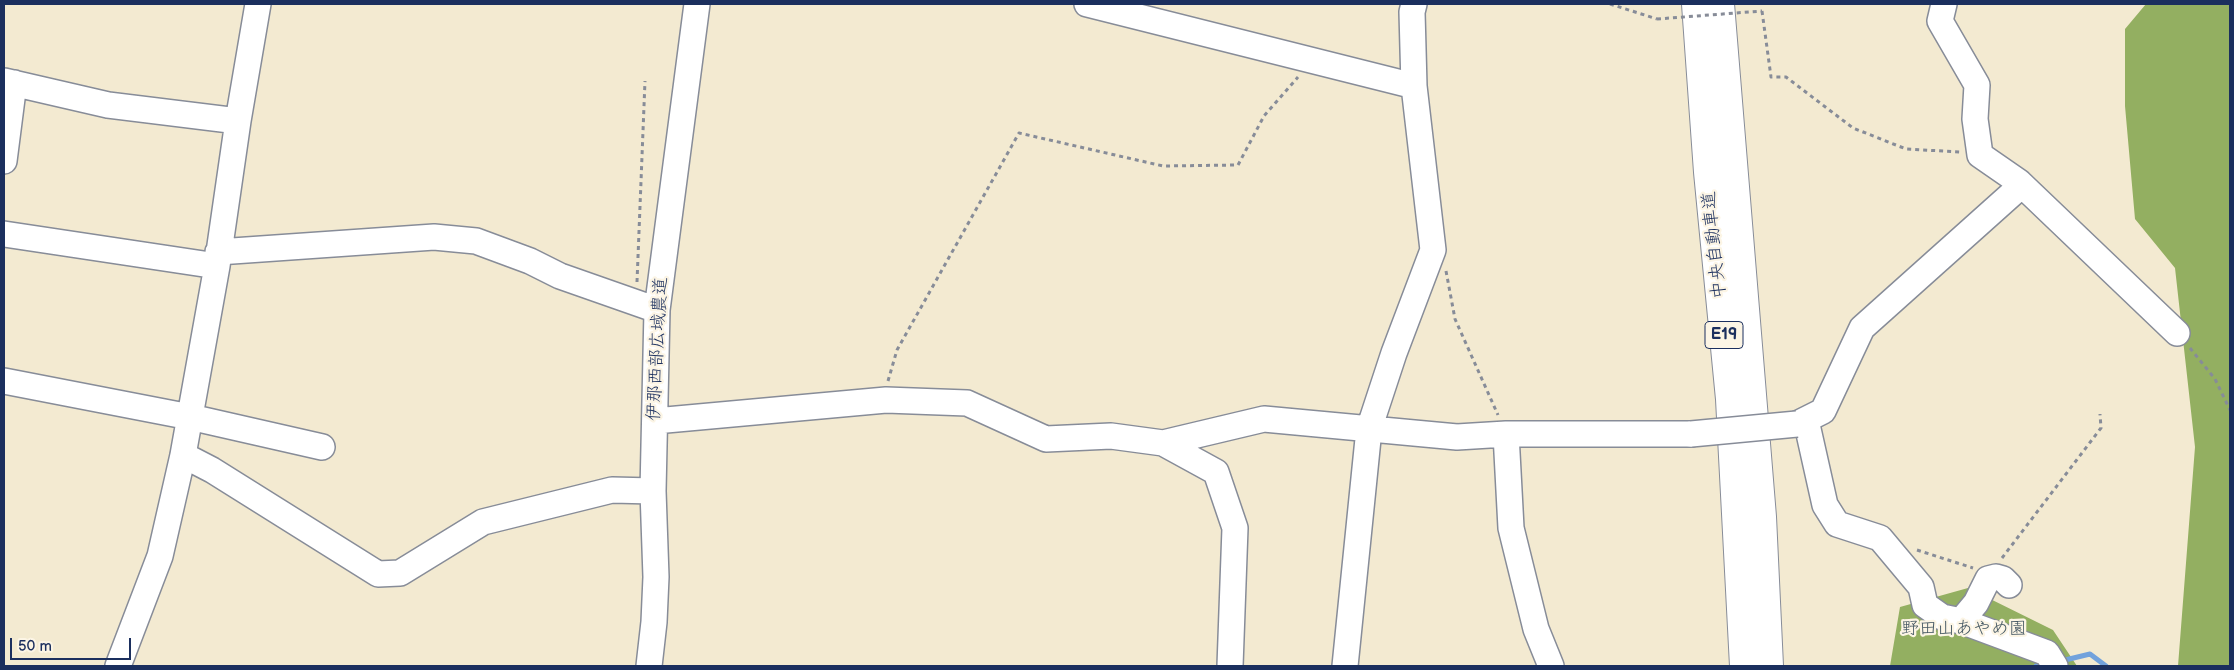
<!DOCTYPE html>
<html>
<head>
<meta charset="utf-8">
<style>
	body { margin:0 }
	#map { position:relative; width:2234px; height:670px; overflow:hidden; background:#f3ead1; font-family:"Balsamiq Sans",sans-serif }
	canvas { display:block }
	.frame { position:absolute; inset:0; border:5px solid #1b2f5e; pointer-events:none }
	.scale { position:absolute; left:10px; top:638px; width:121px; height:22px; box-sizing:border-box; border:2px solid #1b2f5e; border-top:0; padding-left:6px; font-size:15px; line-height:18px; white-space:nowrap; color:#1b2f5e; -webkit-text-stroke:4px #fcf5e5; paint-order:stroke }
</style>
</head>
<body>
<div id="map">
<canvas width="2234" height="670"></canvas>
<div class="frame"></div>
<div class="scale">50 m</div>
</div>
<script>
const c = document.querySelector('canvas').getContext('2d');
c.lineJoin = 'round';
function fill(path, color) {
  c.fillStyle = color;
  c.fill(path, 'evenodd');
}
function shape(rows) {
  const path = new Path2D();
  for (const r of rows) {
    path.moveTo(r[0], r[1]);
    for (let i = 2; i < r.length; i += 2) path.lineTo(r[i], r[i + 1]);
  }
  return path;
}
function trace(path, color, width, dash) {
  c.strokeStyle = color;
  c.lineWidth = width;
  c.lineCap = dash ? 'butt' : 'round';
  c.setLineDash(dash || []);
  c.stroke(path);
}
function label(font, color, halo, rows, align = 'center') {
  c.font = font + ' "Balsamiq Sans","Klee One",sans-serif';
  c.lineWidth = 4.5;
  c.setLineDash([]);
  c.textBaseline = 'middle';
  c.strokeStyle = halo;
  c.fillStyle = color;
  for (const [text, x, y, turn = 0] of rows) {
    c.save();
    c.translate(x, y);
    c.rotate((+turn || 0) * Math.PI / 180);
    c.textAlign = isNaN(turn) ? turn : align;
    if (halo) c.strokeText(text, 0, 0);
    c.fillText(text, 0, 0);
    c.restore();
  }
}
const forest = shape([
	[2146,4,2230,4,2230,666,2178,666,2195,447,2175,268,2135,219,2125,106,2125,29],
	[1968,588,2053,630,2077,666,1890,666,1900,607]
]);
const stream = shape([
	[2061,661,2090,654,2106,666],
	[2036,666,2039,666]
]);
const path = shape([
	[1610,4,1657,19],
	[1762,11,1771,77,1786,77,1853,128,1906,149,1960,152],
	[1446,271,1455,319,1498,415],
	[637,282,645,81],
	[2190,348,2215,379,2230,410],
	[888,381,897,350,1019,133,1163,166,1238,165,1264,116,1298,77],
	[1917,550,1973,568],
	[2002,558,2101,428,2100,414]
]);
const minor = shape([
	[1087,4,1414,86],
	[4,81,108,105,238,121],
	[4,161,14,83],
	[2019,182,2177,333],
	[4,234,217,266],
	[218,252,434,237,476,241,530,261,560,276,657,310],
	[4,381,190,417,322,447],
	[1806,420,1825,505,1837,524,1880,538,1921,587,1925,605,1942,617,1961,621,1976,603,1988,579,1996,577,2003,579,2009,585],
	[655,421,886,400,967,403,1046,439,1111,436,1163,443,1264,419,1457,437,1506,434,1691,434],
	[1797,424,1823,411,1862,328,2014,192,2019,182,1980,155,1975,119,1977,85,1940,21,1944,4],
	[1506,434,1511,528,1536,629,1551,666],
	[1163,443,1216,472,1235,528,1230,666],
	[183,455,212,470,378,574,400,573,483,522,612,490,653,491],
	[1961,621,2047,653,2055,666],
	[118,666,160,556,183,455,217,266,238,121,258,4],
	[649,666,654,622,656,577,653,491,657,310,697,4],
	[1345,666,1369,429,1394,353,1433,250,1414,86,1412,12,1414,4]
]);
const highway = shape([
	[1696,4,1708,172,1730,399,1744,666],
	[1720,4,1762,517,1769,666]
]);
const pathBridge = shape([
	[1657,19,1762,11]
]);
const minorBridge = shape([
	[1691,434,1797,424]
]);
const shields = [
	[1724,335,38]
];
const shieldNames = [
	["E19",1724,335]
];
const streetNames = [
	["中央自動車道",1715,245,-96],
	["伊那西部広域農道",658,349,-87]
];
const parkNames = [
	["野田山あやめ園",1964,629]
];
fill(forest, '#93af61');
trace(stream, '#72a2dc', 5);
trace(minor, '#878c98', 28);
trace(highway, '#878c98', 30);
trace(path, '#878c98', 3, [4, 4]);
trace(minor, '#fff', 25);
trace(highway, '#fff', 28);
trace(minorBridge, '#878c98', 28, []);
trace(pathBridge, '#878c98', 3, [4, 4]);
trace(minorBridge, '#fff', 25);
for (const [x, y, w] of shields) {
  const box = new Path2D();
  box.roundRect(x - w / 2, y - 13.5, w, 27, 4);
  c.fillStyle = '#fcf5e5';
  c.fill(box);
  trace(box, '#1b2f5e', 1);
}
label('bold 16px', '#1b2f5e', null, shieldNames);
label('18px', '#1b2f5e', '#fcf5e5', streetNames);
label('18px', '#435662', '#fcf5e5', parkNames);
</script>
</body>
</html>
